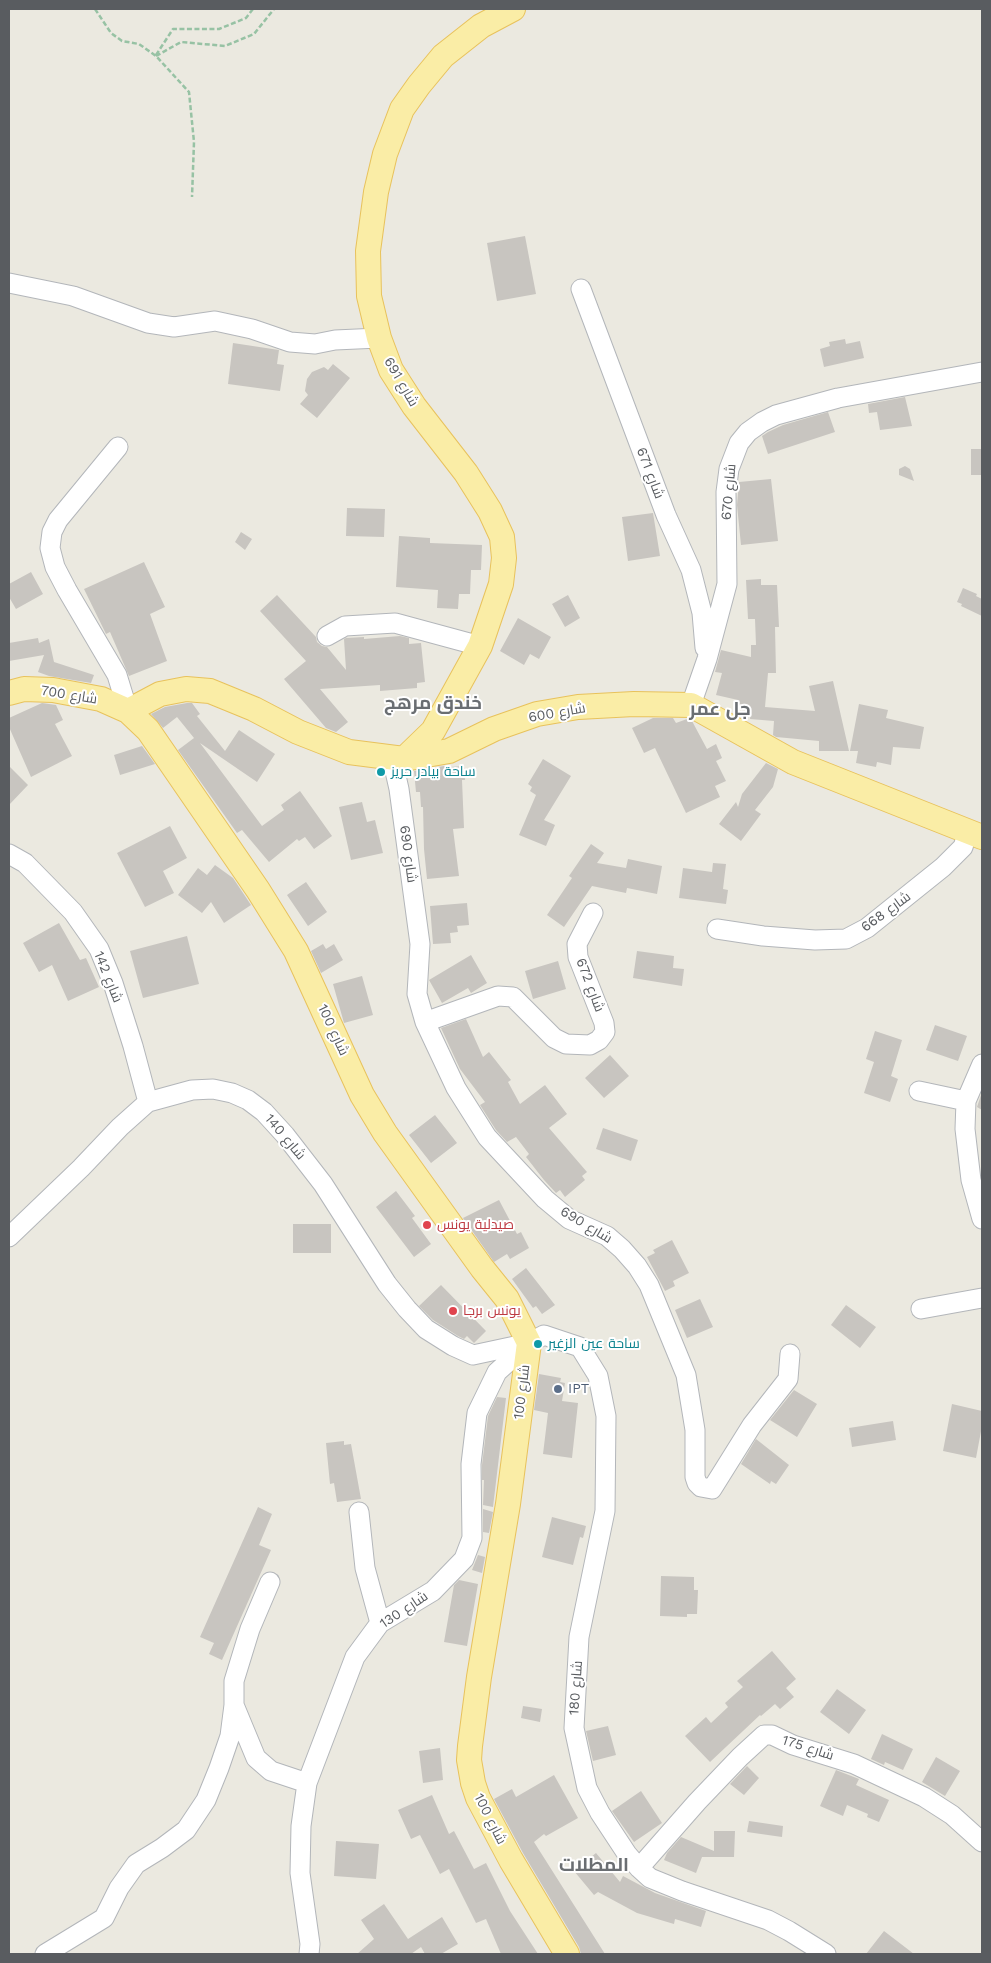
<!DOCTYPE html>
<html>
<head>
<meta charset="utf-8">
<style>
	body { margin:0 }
	#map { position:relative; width:991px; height:1963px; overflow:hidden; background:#ebe9e0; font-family:"Work Sans",sans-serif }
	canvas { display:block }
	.frame { position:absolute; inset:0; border:10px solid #595c60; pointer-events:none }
</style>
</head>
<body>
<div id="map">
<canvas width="991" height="1963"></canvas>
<div class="frame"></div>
</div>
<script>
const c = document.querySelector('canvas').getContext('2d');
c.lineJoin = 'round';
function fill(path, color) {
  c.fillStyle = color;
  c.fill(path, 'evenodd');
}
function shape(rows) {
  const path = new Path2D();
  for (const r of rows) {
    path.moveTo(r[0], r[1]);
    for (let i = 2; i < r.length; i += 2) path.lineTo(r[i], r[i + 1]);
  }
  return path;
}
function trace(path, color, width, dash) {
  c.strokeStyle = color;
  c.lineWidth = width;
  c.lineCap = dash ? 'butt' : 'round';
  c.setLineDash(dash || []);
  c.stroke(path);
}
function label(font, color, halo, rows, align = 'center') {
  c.font = font + ' "Work Sans",Cairo,sans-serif';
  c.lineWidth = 4;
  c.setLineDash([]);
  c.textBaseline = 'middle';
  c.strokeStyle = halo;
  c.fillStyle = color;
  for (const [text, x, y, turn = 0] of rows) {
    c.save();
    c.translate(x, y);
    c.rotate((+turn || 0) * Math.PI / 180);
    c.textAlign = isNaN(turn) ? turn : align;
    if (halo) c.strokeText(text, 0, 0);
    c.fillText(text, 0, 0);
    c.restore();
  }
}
const building = shape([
	[525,236,536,294,497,301,487,243],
	[845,339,846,344,860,341,864,358,824,367,820,349,830,346,829,342],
	[233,343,279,350,277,364,284,365,280,391,228,384],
	[333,364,350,378,317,418,300,404,308,395,305,391,307,379,312,372,324,367,328,370],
	[905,397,912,426,880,430,877,412,869,413,868,404],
	[828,412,835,432,768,454,762,436,768,432,783,425],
	[971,449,982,449,982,475,971,475],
	[905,466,910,469,914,481,899,475,899,469],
	[771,479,778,541,741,545,737,505,739,482],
	[347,508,385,509,384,537,346,536],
	[653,513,660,556,628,561,622,517],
	[241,532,252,539,245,550,235,542],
	[399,536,430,538,430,543,482,545,481,570,471,570,470,594,459,594,458,609,437,608,438,590,396,587],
	[144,562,165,607,150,614,167,661,129,676,110,632,106,634,84,589],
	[31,572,43,594,16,609,9,597,9,584],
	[761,579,761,585,777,585,779,627,775,627,776,673,768,673,765,707,815,711,809,686,833,681,849,751,819,751,819,741,776,737,773,735,774,721,750,719,751,709,738,708,738,700,716,695,722,673,715,672,721,650,751,657,751,645,756,645,755,619,748,619,746,580],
	[963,588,977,594,976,596,982,599,982,616,961,606,962,604,957,602],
	[277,595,316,637,317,642,322,646,327,647,346,670,344,639,346,638,364,637,364,639,400,636,409,638,409,644,421,643,425,682,417,683,417,688,380,691,380,685,320,689,348,722,336,732,326,728,284,679,306,661,260,611],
	[568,595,580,618,565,627,552,604],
	[518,618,551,637,539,659,530,654,524,665,500,651],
	[38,638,39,643,49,639,54,662,94,675,91,683,49,676,38,672,44,655,9,661,9,643],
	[42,703,56,705,63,720,55,724,72,756,31,777,9,727,9,718],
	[187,703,192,703,200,714,197,716,225,751,239,730,275,754,257,782,200,743,262,826,284,810,281,805,300,791,332,836,314,849,305,837,299,841,297,839,269,862,242,830,237,833,178,750,194,738,177,717,163,728,151,714,165,707],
	[859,704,888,710,886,718,924,727,920,749,893,747,891,765,877,762,876,767,856,763,858,751,850,751],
	[653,718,673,718,676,723,687,719,692,721,707,749,716,744,722,758,716,761,726,781,715,786,720,797,686,813,655,748,644,753,632,728],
	[142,746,155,764,120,775,114,755],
	[543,759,571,776,544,820,555,825,546,846,519,835,536,795,530,791,532,787,528,784],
	[766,763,778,769,773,787,755,810,761,814,741,841,719,824,736,802,738,807,742,794],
	[450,765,450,767,464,766,465,780,462,780,464,828,453,829,459,876,427,879,424,849,423,807,421,807,420,792,416,792,414,771],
	[9,766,28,785,9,805],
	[362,802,367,822,375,820,383,853,351,860,339,807],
	[170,826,187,858,163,871,174,893,145,907,117,853],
	[591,844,604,853,597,863,626,868,628,859,662,866,657,894,627,888,626,893,592,886,564,927,547,915,572,878,569,876],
	[713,863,726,864,723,889,728,890,726,904,679,898,683,868,712,872],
	[215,865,233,878,251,905,224,923,211,902,202,913,178,895,198,868,207,875],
	[306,882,327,912,308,926,287,895],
	[467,903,469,925,457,926,458,932,450,933,451,943,433,944,430,906],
	[59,923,80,960,86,958,99,987,68,1001,52,965,39,972,23,943],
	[187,936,199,984,143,998,130,951],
	[323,944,326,949,334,944,343,960,321,973,311,951],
	[637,951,674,956,673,968,684,969,682,986,633,978],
	[471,955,487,983,471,993,468,988,442,1003,429,980],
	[558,961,566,989,533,999,525,971],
	[362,976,373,1015,344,1023,333,984],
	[466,1019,483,1057,489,1052,511,1080,508,1082,520,1104,545,1085,567,1114,549,1128,587,1172,582,1176,585,1180,565,1197,560,1190,556,1193,544,1180,526,1157,529,1154,516,1137,507,1142,496,1130,480,1105,485,1102,460,1069,441,1028],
	[935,1025,967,1036,958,1061,926,1050],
	[875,1031,902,1040,891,1076,898,1079,890,1102,864,1093,874,1062,866,1059],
	[610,1055,629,1076,604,1098,585,1078],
	[982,1092,982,1110,977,1107],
	[435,1115,457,1143,431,1163,409,1135],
	[603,1128,638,1140,631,1161,596,1149],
	[396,1191,415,1216,412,1218,431,1244,414,1257,376,1207],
	[499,1200,517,1234,521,1232,529,1248,510,1259,507,1254,494,1262,463,1218],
	[293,1224,331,1224,331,1253,293,1253],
	[672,1240,689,1273,673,1281,675,1286,665,1291,647,1257,655,1253,653,1250],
	[526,1268,555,1305,542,1314,536,1306,533,1308,512,1279],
	[441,1285,486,1331,474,1343,467,1336,464,1339,458,1336,433,1320,419,1306],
	[700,1299,713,1327,687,1338,675,1310],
	[846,1305,876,1327,860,1348,831,1325],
	[539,1374,561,1378,560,1382,565,1383,562,1401,578,1403,572,1458,543,1454,548,1413,534,1410],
	[794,1390,817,1404,797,1437,770,1420],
	[497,1397,506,1398,493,1507,483,1505,484,1480,482,1480,482,1465,488,1416],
	[952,1404,982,1411,982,1426,976,1458,943,1451],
	[893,1421,896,1440,852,1447,849,1428],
	[756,1439,789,1465,776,1484,771,1481,770,1484,741,1464],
	[344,1441,344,1445,351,1444,361,1499,337,1502,334,1483,330,1484,326,1443],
	[258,1507,272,1514,259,1545,271,1550,222,1660,209,1654,214,1643,200,1637],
	[483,1509,493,1512,489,1533,483,1532],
	[552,1517,586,1526,583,1538,580,1537,573,1565,542,1557],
	[478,1555,485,1557,482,1573,472,1570],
	[661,1576,694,1577,694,1590,698,1590,697,1614,687,1614,687,1617,660,1616],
	[459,1580,478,1584,467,1646,444,1642,454,1585],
	[772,1651,796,1679,786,1688,794,1697,780,1709,775,1704,761,1716,760,1715,710,1762,685,1736,706,1717,711,1723,728,1707,725,1703,743,1687,737,1681],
	[837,1689,866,1710,849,1734,820,1712],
	[523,1706,542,1709,540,1722,521,1718],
	[608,1726,616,1755,593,1761,586,1731],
	[882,1734,913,1749,903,1770,885,1762,884,1765,871,1759],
	[440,1748,443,1780,423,1783,419,1751],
	[936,1757,960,1771,945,1796,922,1782],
	[747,1766,759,1778,744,1795,730,1784],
	[836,1770,859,1779,856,1785,889,1800,879,1822,867,1817,868,1814,847,1805,843,1816,820,1806],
	[554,1775,578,1818,546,1836,544,1834,534,1842,605,1954,581,1954,579,1947,523,1853,494,1799,512,1789,516,1797],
	[641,1791,662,1823,634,1842,612,1811],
	[432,1795,449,1834,454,1831,474,1869,486,1863,510,1911,538,1954,501,1954,486,1919,476,1923,449,1869,440,1874,420,1835,411,1839,398,1810],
	[749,1821,783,1826,782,1837,747,1832],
	[714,1831,735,1831,734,1857,702,1857,696,1873,664,1860,667,1853,681,1837,714,1851],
	[336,1841,379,1844,376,1879,334,1876],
	[596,1853,620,1882,623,1876,655,1893,706,1911,701,1927,675,1919,674,1924,637,1913,598,1892,594,1895,574,1871],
	[384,1904,408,1939,442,1917,458,1944,441,1954,425,1954,421,1947,411,1954,357,1954,374,1939,361,1920],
	[884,1931,914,1954,866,1954]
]);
const path = shape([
	[95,9,111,33,122,41,139,44,156,56,189,92,194,142,192,197],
	[156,55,173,29,219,29,246,18,253,9],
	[156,56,181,42,225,46,254,34,274,9]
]);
const minor = shape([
	[9,283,73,296,148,323,174,327,215,321,252,329,290,342,315,344,335,340,379,338],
	[581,289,666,515,691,570,702,613,705,648],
	[118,447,58,520,52,532,50,548,55,567,67,590,117,675,128,711],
	[327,636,345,626,395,623,480,646],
	[691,705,707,659,727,584,726,492,729,469,739,443,748,432,762,422,776,415,838,398,982,372],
	[392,758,399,789,420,944,417,994,425,1022,456,1088,487,1137,545,1199,569,1219,607,1236,622,1249,637,1266,649,1285,686,1375,695,1430,695,1477,697,1483,701,1487,712,1489,752,1425,788,1379,790,1354],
	[9,854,25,863,73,912,99,949,113,983,133,1046,148,1102],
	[717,929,763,936,815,940,846,939,867,928,943,867,963,847,968,831],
	[425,1022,498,996,513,997,554,1038,566,1044,590,1045,599,1040,605,1032,604,1023,578,957,577,944,593,913],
	[982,1064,966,1101,965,1129,971,1180,982,1219],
	[919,1091,966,1101],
	[9,1237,81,1168,120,1127,148,1102,192,1090,213,1089,232,1093,248,1100,264,1112,285,1135,323,1184,387,1284,407,1309,426,1329,453,1346,473,1355,529,1343,544,1335,580,1347,598,1376,606,1416,605,1511,579,1637,574,1728,587,1788,600,1813,627,1854,639,1868,650,1878,682,1891,768,1920,789,1931,826,1954],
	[921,1309,982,1298],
	[359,1512,365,1568,380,1623],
	[234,1705,234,1681,250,1629,270,1582],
	[639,1868,697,1802,740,1757,764,1735,772,1735,793,1745,854,1764,924,1797,952,1815,982,1842],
	[45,1954,104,1918,119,1888,136,1864,162,1848,186,1830,206,1800,219,1768,230,1736,234,1705,256,1758,271,1771,307,1783],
	[309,1954,310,1944,300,1873,301,1826,307,1783,355,1657,380,1623,433,1591,464,1559,472,1538,471,1464,477,1413,497,1372,528,1344]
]);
const major = shape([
	[9,693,24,689,53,690,101,699,128,711,148,730,258,890,296,951,362,1095,385,1133,482,1268,507,1299,529,1343,508,1504,479,1677,470,1746,469,1760,473,1783,478,1798,511,1860,567,1954],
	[128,711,160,694,186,689,210,691,254,709,298,732,349,752,404,759,449,751,494,729,537,714,578,707,634,704,691,705,793,762,982,837],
	[404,759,433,731,480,646,501,584,504,558,502,537,490,511,466,473,414,406,391,370,379,338,369,296,368,251,376,192,385,154,402,109,419,85,443,56,481,26,513,9]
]);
const markers = [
	[381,772,5,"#0f9aa8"],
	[427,1225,5,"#e0444e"],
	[453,1311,5,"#e0444e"],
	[538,1344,5,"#0f9aa8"],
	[558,1389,5,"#5c6f8a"]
];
const streetNames = [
	["شارع 691",401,382,60],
	["شارع 671",650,473,69],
	["شارع 670",729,492,-85],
	["شارع 700",69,695,9],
	["شارع 600",557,713,-10],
	["شارع 690",408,854,82],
	["شارع 668",886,912,-36],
	["شارع 142",108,977,68],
	["شارع 672",590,985,69],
	["شارع 100",333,1030,65],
	["شارع 140",285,1137,50],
	["شارع 690",586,1225,31],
	["شارع 100",522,1392,-83],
	["شارع 130",404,1610,-34],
	["شارع 180",576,1688,-86],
	["شارع 175",808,1748,18],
	["شارع 100",490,1819,63]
];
const cultureNames = [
	["ساحة بيادر حريز",391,772],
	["ساحة عين الزغير",548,1344]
];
const healthNames = [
	["صيدلية يونس",437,1225],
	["يونس برجا",463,1311]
];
const serviceNames = [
	["IPT",568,1389]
];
const districtNames = [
	["خندق مرهج",433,703],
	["جل عمر",720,709],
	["المطلات",594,1865]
];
fill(building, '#c8c5c0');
trace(minor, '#b3b6ba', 21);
trace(major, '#e8c25c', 26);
trace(path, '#97c2a4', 2.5, [5, 2.5]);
trace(minor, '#fff', 19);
trace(major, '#faeda6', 24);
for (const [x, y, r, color] of markers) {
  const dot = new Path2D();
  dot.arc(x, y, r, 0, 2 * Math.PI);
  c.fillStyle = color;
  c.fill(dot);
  trace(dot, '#fff', 2);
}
label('14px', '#595c60', '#fff', streetNames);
label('14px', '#0d838f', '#fff', cultureNames, 'left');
label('14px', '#be3a42', '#fff', healthNames, 'left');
label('14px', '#4e5e75', '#fff', serviceNames, 'left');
label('bold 19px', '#6a6e72', '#fff', districtNames);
</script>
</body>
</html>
